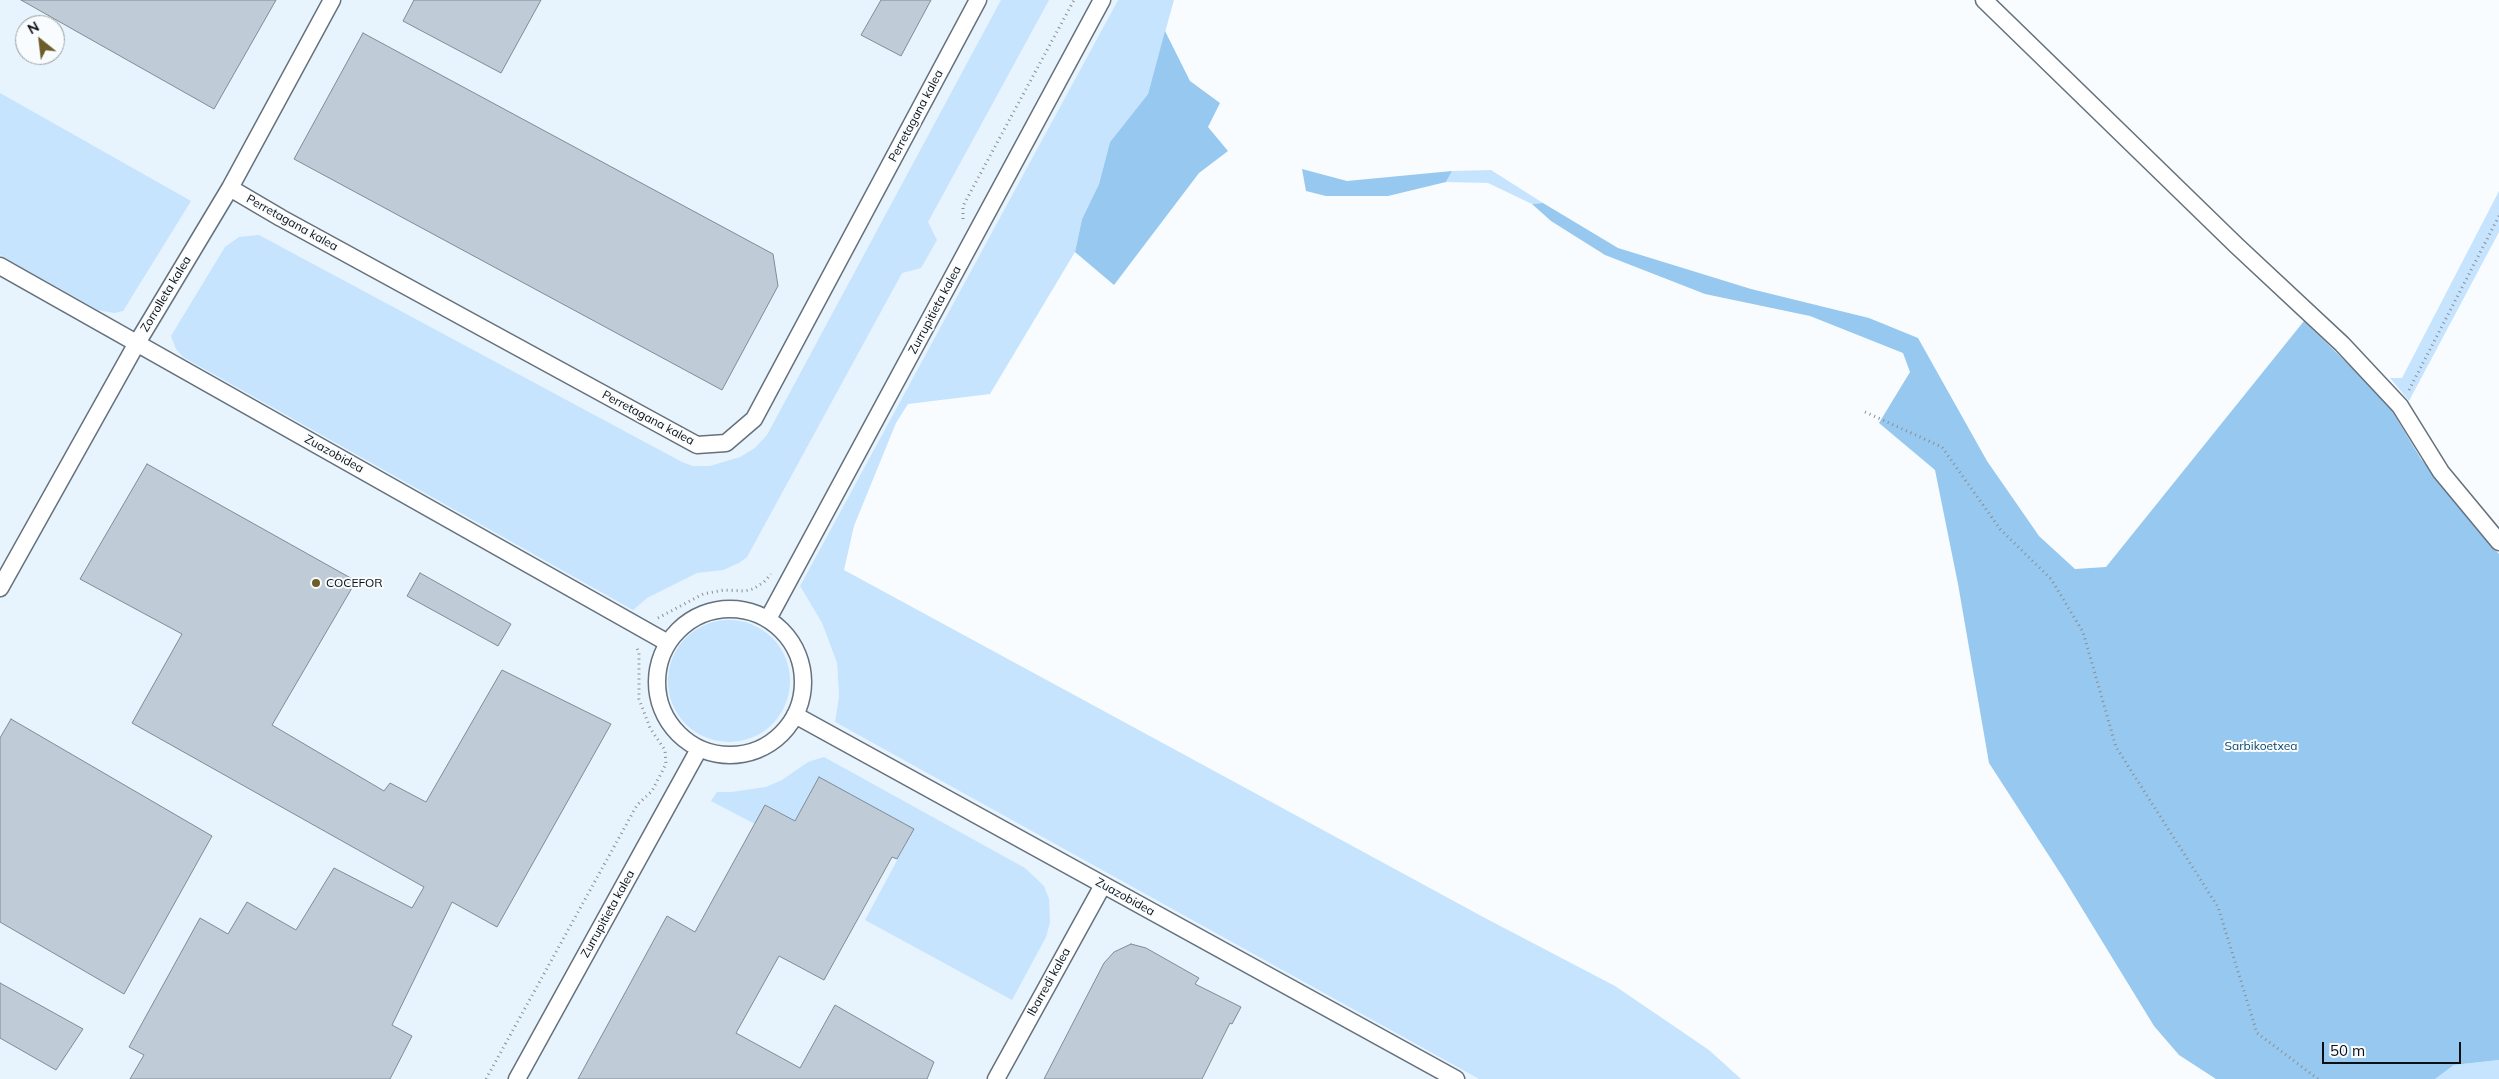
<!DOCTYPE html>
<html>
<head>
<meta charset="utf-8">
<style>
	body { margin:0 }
	#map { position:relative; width:2499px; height:1079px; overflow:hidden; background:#f9fcfe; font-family:Mulish,sans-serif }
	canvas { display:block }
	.north { position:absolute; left:15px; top:15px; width:50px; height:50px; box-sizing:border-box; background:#f9fcfe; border:1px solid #9a9ea0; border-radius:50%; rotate:331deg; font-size:14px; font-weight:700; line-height:20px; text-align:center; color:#0b1014 }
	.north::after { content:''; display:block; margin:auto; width:18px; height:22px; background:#6c5d2b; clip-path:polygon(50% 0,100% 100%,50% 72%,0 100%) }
	.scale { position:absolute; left:2322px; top:1042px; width:139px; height:22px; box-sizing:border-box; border:2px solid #0b1014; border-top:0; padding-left:6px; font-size:15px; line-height:18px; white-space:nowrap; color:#0b1014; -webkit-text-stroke:4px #f9fcfe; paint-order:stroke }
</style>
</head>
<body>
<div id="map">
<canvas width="2499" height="1079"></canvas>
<div class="north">N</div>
<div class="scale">50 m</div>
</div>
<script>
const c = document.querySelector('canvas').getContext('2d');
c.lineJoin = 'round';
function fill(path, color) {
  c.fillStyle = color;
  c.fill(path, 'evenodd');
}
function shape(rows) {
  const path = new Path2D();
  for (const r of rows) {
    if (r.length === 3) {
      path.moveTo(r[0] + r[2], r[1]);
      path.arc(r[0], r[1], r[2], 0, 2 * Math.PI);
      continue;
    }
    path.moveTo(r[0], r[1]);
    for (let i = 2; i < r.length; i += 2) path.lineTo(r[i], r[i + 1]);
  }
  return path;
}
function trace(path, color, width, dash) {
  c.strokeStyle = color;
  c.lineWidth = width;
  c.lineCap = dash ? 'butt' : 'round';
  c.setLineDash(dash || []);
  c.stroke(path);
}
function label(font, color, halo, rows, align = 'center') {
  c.font = font + ' Mulish,sans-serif';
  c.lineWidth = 4;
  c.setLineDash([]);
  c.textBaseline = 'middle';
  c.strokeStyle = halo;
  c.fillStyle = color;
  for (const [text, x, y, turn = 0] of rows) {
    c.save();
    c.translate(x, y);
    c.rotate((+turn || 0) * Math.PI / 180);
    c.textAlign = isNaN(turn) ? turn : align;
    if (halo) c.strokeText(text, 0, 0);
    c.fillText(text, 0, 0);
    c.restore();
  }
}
const built = shape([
	[0,0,1118,0,800,586,822,623,837,663,839,696,835,722,1479,1079,0,1079],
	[25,25,55,25,55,55,25,55]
]);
const green = shape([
	[1001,0,1049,0,928,222,937,240,921,268,902,273,747,557,739,563,723,570,697,573,647,598,633,610,183,357,176,349,171,336,225,247,239,237,259,235,682,462,693,466,710,466,740,457,755,448,767,435],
	[1118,0,1174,0,1148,94,1110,142,1099,184,1082,219,1075,252,990,394,908,404,896,423,854,526,844,570,1485,918,1615,986,1709,1050,1741,1079,1479,1079,835,722,839,696,837,663,822,623,800,586],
	[0,93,191,201,123,311,114,313,98,310,0,255],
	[1491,170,1543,203,1532,204,1488,183,1446,182,1452,171],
	[2499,191,2499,232,2409,401,2390,378,2402,378],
	[729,681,61],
	[824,757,1025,868,1044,886,1049,899,1050,922,1046,937,1012,1000,865,920,914,829,841,846,766,805,755,824,711,801,717,792,732,792,766,787,782,780,808,762],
	[2499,1060,2499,1079,2435,1079,2454,1065]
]);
const forest = shape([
	[1165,31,1190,81,1220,103,1208,127,1228,151,1199,173,1114,285,1075,252,1082,219,1099,184,1110,142,1148,94],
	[1302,169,1347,181,1452,171,1446,182,1388,196,1326,196,1306,191],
	[1543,203,1618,248,1751,289,1869,318,1918,338,1987,461,2039,536,2075,569,2106,567,2304,321,2386,401,2421,459,2499,554,2499,1060,2454,1065,2435,1079,2216,1079,2179,1055,2154,1026,2064,879,1989,763,1958,584,1935,470,1879,423,1910,372,1903,353,1810,316,1705,294,1605,255,1551,221,1532,204]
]);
const building = shape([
	[21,0,276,0,214,109,21,0],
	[414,0,541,0,501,73,403,21,414,0],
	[881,0,931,0,901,56,861,35,881,0],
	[363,33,773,254,778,286,722,390,294,159,363,33],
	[147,464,356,581,272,725,384,791,390,783,426,802,502,670,611,724,497,927,452,902,392,1025,412,1036,390,1079,130,1079,144,1055,129,1047,200,918,228,934,247,902,296,930,334,868,412,908,424,887,132,723,182,634,80,579,147,464],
	[420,573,511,624,498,646,407,596,420,573],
	[11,719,212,836,124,994,0,922,0,738,11,719],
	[819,777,914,829,897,859,892,857,824,980,779,956,736,1033,800,1068,835,1005,934,1062,927,1079,578,1079,667,916,695,932,765,805,795,821,819,777],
	[1131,944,1146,948,1199,978,1195,984,1241,1007,1232,1024,1230,1023,1202,1079,1044,1079,1104,963,1114,952,1131,944],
	[0,983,83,1029,56,1070,0,1038,0,983]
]);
const path = shape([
	[963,219,963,206,1074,0],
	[2409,390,2499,216],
	[1865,412,1942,447,2000,529,2051,579,2083,632,2116,747,2218,907,2257,1033,2318,1079],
	[658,618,703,594,724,590,745,591,753,589,764,582,771,574],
	[486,1079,637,805,652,791,666,764,665,750,650,728,639,699,639,653,636,646]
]);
const street = shape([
	[1984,0,2237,246,2342,344,2400,406,2441,472,2499,542],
	[230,188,281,218,697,445,726,443,754,419,978,0],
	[0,266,668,643],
	[0,588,137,343,230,188,332,0],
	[730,682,73],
	[768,619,1102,0],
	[795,715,1456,1079],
	[517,1079,699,749],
	[996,1079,1103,885]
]);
const markers = [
	[316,583,5,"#6c5d2b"]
];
const streetNames = [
	["Perretagana kalea",916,116,-62],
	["Perretagana kalea",292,223,29],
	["Zorrolleta kalea",166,294,-59],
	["Zurrupitieta kalea",935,310,-62],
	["Perretagana kalea",648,418,28],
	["Zuazobidea",334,454,29],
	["Zuazobidea",1125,897,29],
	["Zurrupitieta kalea",608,914,-61],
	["Ibarredi kalea",1049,982,-61]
];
const poiNames = [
	["COCEFOR",326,583]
];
const parkNames = [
	["Sarbikoetxea",2261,746]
];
fill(built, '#e7f3fd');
fill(green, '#c6e4fd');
fill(forest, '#97c8ef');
fill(building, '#bfccd8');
trace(building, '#808c97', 1);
trace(street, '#65717c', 19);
trace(path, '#8a8e91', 3, [1, 4]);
trace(street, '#fff', 16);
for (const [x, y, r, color] of markers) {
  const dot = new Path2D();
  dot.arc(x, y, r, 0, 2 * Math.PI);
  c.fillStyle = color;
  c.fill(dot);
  trace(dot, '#f9fcfe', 2);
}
label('12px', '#0b1014', '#f9fcfe', streetNames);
label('12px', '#0b1014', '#f9fcfe', poiNames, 'left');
label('12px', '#0c466b', '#f9fcfe', parkNames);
</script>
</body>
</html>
